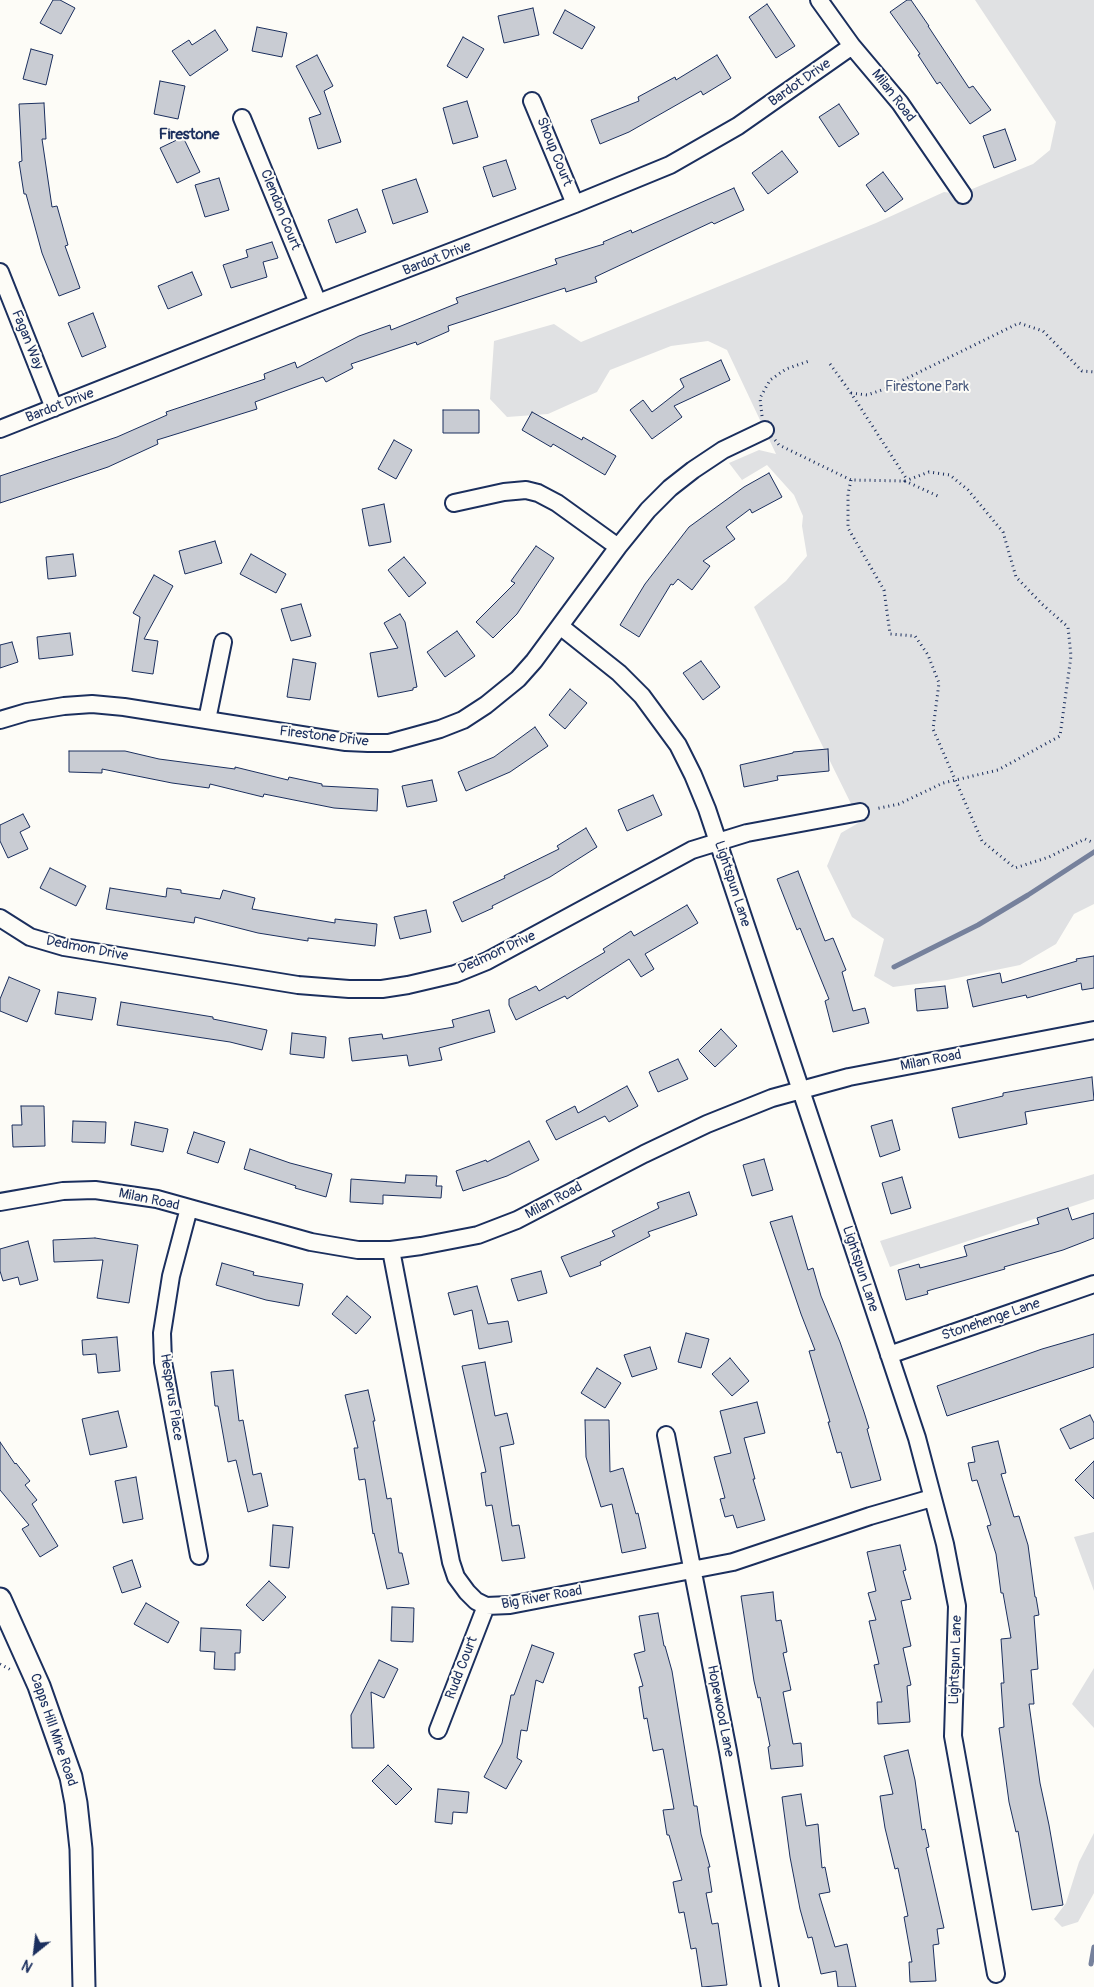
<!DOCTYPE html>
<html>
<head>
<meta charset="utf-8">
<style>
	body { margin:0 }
	#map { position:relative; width:1094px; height:1987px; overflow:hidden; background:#fdfcf7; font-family:Pangolin,sans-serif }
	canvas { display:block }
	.north { position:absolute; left:10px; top:1927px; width:50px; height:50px; -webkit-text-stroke:4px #fdfcf7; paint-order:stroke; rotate:209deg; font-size:14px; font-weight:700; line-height:20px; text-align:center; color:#1b2f5e }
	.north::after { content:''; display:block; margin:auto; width:18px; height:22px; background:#1b2f5e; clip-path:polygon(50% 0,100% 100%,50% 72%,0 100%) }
</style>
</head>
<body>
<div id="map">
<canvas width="1094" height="1987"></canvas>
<div class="north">N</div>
</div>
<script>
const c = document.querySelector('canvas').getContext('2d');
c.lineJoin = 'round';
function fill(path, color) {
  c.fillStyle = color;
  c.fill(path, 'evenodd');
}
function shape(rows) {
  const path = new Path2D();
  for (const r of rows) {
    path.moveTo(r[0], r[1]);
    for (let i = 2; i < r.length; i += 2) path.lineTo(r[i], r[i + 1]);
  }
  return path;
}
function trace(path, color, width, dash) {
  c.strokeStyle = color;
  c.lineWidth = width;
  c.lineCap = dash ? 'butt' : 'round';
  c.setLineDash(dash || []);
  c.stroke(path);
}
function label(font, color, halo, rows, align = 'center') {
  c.font = font + ' Pangolin,sans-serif';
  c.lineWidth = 4;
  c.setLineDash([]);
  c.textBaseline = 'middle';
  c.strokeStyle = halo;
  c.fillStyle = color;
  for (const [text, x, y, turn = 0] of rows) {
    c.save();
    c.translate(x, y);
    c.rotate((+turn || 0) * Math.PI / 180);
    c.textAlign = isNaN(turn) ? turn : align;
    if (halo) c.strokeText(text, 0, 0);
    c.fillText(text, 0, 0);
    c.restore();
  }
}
const green = shape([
	[975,0,1094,0,1094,904,1074,914,1056,944,1020,965,947,980,893,987,874,976,884,939,852,917,827,866,841,833,860,822,754,607,786,581,807,556,802,526,803,516,794,495,767,465,742,480,729,463,759,450,776,454,727,350,708,341,671,346,610,370,597,392,548,414,507,417,490,399,494,341,554,324,581,342,876,223,944,192,960,194,1033,164,1050,150,1056,122],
	[1094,1174,1094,1199,890,1267,880,1241],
	[1094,1532,1094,1591,1074,1537],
	[1094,1668,1094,1728,1072,1704],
	[1094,1833,1094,1893,1078,1922,1062,1927,1054,1919,1066,1903,1079,1862]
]);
const stream = shape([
	[894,967,978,925,1028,895,1094,852],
	[1091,1964,1094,1947]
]);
const building = shape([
	[53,0,60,0,75,8,61,34,40,23,53,0],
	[907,0,911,0,929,26,928,26,969,88,973,86,991,110,970,124,940,82,937,84,918,55,920,54,890,12,907,0],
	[767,4,795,46,776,58,749,17,767,4],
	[533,8,539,35,504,43,498,16,533,8],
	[565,10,595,27,582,49,553,33,565,10],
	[257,27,287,33,282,57,252,51,257,27],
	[215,30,228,50,190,76,172,51,189,40,192,45,215,30],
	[463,37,484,49,467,78,447,66,463,37],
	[31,49,53,55,46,85,23,79,31,49],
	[317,55,333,86,324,91,341,142,318,149,309,118,321,114,296,66,317,55],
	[717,55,731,78,703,95,701,91,629,132,600,144,591,120,639,101,638,97,675,77,676,80,717,55],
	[160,81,185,86,178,119,154,114,160,81],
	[467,101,478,137,453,144,443,108,467,101],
	[44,103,46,139,42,139,52,207,57,206,68,245,65,246,80,288,59,296,42,253,26,194,24,194,19,162,22,161,19,104,44,103],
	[839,104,859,134,839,147,819,117,839,104],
	[1005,129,1016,160,994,168,983,136,1005,129],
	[183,137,200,172,177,183,160,148,183,137],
	[782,151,798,172,768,194,752,173,782,151],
	[506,160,516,189,493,197,483,167,506,160],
	[883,172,903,199,885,212,866,185,883,172],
	[219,178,229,210,205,217,195,185,219,178],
	[416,179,428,212,393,224,382,190,416,179],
	[734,188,744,210,714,224,712,222,595,277,597,282,566,292,565,288,448,326,449,331,417,345,416,342,351,364,353,368,326,382,323,377,255,402,257,409,157,440,158,444,108,467,0,503,0,476,117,437,167,415,166,412,265,379,264,374,295,362,297,368,359,336,390,325,391,330,458,303,456,298,557,264,555,259,604,244,603,242,631,230,632,233,734,188],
	[357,209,366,232,336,243,328,220,357,209],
	[272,242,278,258,263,262,267,277,231,288,223,265,248,257,246,250,272,242],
	[192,272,202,295,168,309,158,286,192,272],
	[93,313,106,347,82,357,68,323,93,313],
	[721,360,730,380,674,406,682,417,652,439,630,410,643,400,652,412,684,387,680,379,721,360],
	[443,410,479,410,479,433,443,433,443,410],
	[532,412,582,440,583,437,616,456,605,475,553,444,551,447,522,430,532,412],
	[394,440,412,450,396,479,378,469,394,440],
	[769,473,782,497,752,513,750,509,726,527,735,539,703,561,710,566,692,590,678,579,673,585,671,584,639,637,620,625,645,584,689,527,744,487,769,473],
	[384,504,391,542,369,546,362,509,384,504],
	[215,541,222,563,185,574,179,551,215,541],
	[536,546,554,558,517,614,493,638,476,622,515,583,511,581,536,546],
	[73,554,76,576,48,579,46,557,73,554],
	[251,554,286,574,276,593,240,574,251,554],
	[404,557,426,583,409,597,388,570,404,557],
	[154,575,173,586,144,639,158,641,153,674,132,671,140,617,133,613,154,575],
	[301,604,311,636,291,641,281,609,301,604],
	[400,614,405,622,417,687,413,688,413,690,378,697,370,653,398,648,384,623,400,614],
	[457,631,475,656,445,677,427,652,457,631],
	[70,633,73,655,39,659,37,637,70,633],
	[12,642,18,662,0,668,0,645,12,642],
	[293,659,316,663,310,700,287,697,293,659],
	[701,661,720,687,703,700,683,673,701,661],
	[570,689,587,703,565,729,549,715,570,689],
	[535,727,548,746,510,772,466,791,458,772,494,757,535,727],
	[828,749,829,771,777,776,778,780,744,787,740,765,793,753,793,752,828,749],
	[69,751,125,751,159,759,235,769,235,767,288,780,289,777,322,784,322,786,378,789,377,811,334,808,264,794,263,797,210,784,209,788,172,783,102,769,102,773,69,772,69,751],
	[432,780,437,801,407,807,402,786,432,780],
	[653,795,662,815,627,831,618,810,653,795],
	[23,814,30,827,20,832,28,849,8,858,0,841,0,825,23,814],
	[586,828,597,847,550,877,492,906,493,908,462,922,453,902,505,878,504,876,559,849,557,846,586,828],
	[50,868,86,886,76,906,40,888,50,868],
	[798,871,825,941,833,938,846,970,842,972,853,1011,865,1008,869,1023,833,1032,825,1001,829,999,800,928,797,930,777,879,798,871],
	[110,888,166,897,167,888,181,890,181,893,220,899,223,890,255,898,252,909,335,923,335,919,377,924,375,946,308,938,308,941,258,933,195,917,194,923,106,909,110,888],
	[687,905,698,923,645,954,654,969,641,977,629,959,567,999,565,996,516,1020,509,1005,509,999,536,986,539,991,605,952,603,949,631,931,634,936,687,905],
	[426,910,431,932,400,939,394,917,426,910],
	[1094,956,1094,988,1082,990,1081,983,1027,998,1026,995,973,1007,967,980,1000,973,1002,983,1077,961,1076,959,1094,956],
	[9,977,40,990,27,1022,0,1011,0,999,9,977],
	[945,986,948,1008,917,1011,915,989,945,986],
	[58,992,96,998,92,1020,55,1014,58,992],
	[121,1002,213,1017,213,1019,267,1030,262,1050,230,1042,117,1025,121,1002],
	[489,1010,495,1032,439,1048,442,1060,409,1066,407,1055,352,1061,349,1038,382,1034,383,1039,454,1027,452,1020,489,1010],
	[721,1029,737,1046,715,1067,699,1051,721,1029],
	[292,1033,326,1037,324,1058,290,1054,292,1033],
	[678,1059,688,1079,658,1092,649,1072,678,1059],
	[1092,1077,1094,1100,1025,1112,1027,1124,959,1138,952,1108,1003,1096,1003,1093,1092,1077],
	[627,1086,638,1106,609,1122,605,1116,556,1140,546,1121,575,1106,578,1113,627,1086],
	[21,1106,44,1106,45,1146,13,1147,12,1125,22,1125,21,1106],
	[892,1120,900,1150,880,1157,871,1126,892,1120],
	[73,1121,106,1122,105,1143,72,1142,73,1121],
	[135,1122,168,1129,163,1152,131,1145,135,1122],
	[194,1132,225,1142,218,1163,187,1153,194,1132],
	[529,1141,539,1160,507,1176,463,1191,456,1171,486,1160,487,1162,529,1141],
	[250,1149,290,1163,332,1174,326,1197,295,1188,296,1186,244,1169,250,1149],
	[764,1159,773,1190,752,1196,743,1165,764,1159],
	[406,1175,437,1176,436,1186,442,1186,441,1198,383,1195,383,1204,350,1202,351,1179,405,1183,406,1175],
	[902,1177,911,1208,891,1214,882,1183,902,1177],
	[689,1192,697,1215,648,1232,650,1236,600,1262,601,1265,570,1277,561,1257,615,1236,612,1231,659,1208,657,1203,689,1192],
	[1068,1208,1072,1220,1094,1213,1094,1238,1063,1250,1004,1267,1005,1269,927,1291,928,1294,906,1300,898,1270,919,1264,920,1268,967,1256,964,1246,1039,1224,1037,1218,1068,1208],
	[792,1216,808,1270,813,1268,821,1296,840,1342,864,1412,869,1428,867,1429,881,1480,851,1488,841,1452,837,1453,828,1422,830,1422,809,1351,815,1350,801,1314,770,1222,792,1216],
	[95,1238,138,1245,129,1303,97,1298,103,1260,54,1262,53,1240,95,1238],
	[28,1241,38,1280,20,1285,18,1277,3,1281,0,1271,0,1249,28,1241],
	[222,1263,254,1272,253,1275,303,1284,299,1306,266,1300,216,1285,222,1263],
	[541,1271,547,1293,518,1301,511,1279,541,1271],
	[477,1286,488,1324,508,1321,512,1342,479,1349,472,1310,454,1315,448,1293,477,1286],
	[347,1296,371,1317,356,1334,332,1314,347,1296],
	[686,1333,709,1339,701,1368,678,1362,686,1333],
	[1094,1334,1094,1367,947,1416,937,1386,1042,1349,1094,1334],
	[117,1337,120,1371,98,1373,96,1354,83,1355,82,1340,117,1337],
	[650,1347,657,1369,632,1377,624,1355,650,1347],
	[730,1358,749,1381,732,1396,712,1374,730,1358],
	[485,1362,495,1416,507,1413,514,1444,500,1447,512,1526,519,1525,525,1558,502,1561,492,1505,486,1506,481,1473,486,1472,462,1366,485,1362],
	[597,1368,621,1383,605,1408,581,1393,597,1368],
	[233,1370,239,1421,243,1420,253,1475,261,1473,268,1506,248,1512,236,1460,228,1462,218,1406,215,1406,211,1372,233,1370],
	[368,1390,375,1421,373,1421,387,1499,391,1498,399,1553,402,1553,409,1584,387,1589,374,1533,373,1534,365,1479,359,1480,354,1448,358,1448,345,1395,368,1390],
	[757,1402,765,1433,744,1438,755,1479,753,1479,765,1520,737,1528,733,1515,725,1517,720,1499,725,1498,714,1457,731,1453,720,1411,757,1402],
	[118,1411,127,1447,90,1455,82,1419,118,1411],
	[1090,1415,1094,1423,1094,1438,1070,1449,1060,1429,1090,1415],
	[585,1420,609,1420,610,1472,623,1468,636,1514,638,1513,646,1548,622,1553,612,1504,601,1507,586,1457,585,1420],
	[998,1441,1006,1473,1001,1474,1014,1517,1019,1516,1028,1545,1035,1597,1036,1597,1039,1615,1034,1616,1038,1669,1031,1670,1034,1704,1029,1704,1040,1783,1049,1825,1063,1905,1032,1910,1018,1831,1016,1832,1009,1802,999,1728,1004,1727,1001,1683,1004,1683,1001,1639,1011,1638,1003,1593,1001,1593,996,1554,987,1526,991,1525,977,1480,972,1481,968,1463,975,1462,972,1447,998,1441],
	[0,1442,15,1464,16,1463,30,1481,25,1485,37,1500,32,1504,58,1546,40,1557,22,1529,29,1525,0,1490,0,1442],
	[1094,1461,1094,1499,1075,1480,1094,1461],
	[136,1477,143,1519,123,1523,115,1481,136,1477],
	[273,1525,293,1527,289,1568,270,1566,273,1525],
	[900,1545,906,1570,903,1571,911,1599,901,1601,911,1646,903,1648,911,1685,907,1686,910,1722,878,1724,877,1702,882,1702,874,1665,879,1664,869,1621,876,1620,868,1593,876,1591,867,1552,900,1545],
	[132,1560,141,1587,122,1593,113,1567,132,1560],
	[269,1581,286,1597,263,1621,246,1605,269,1581],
	[773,1592,776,1621,781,1620,787,1652,783,1653,791,1690,783,1692,793,1744,801,1743,803,1766,771,1769,768,1747,770,1746,760,1697,758,1698,754,1681,741,1596,773,1592],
	[146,1603,179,1622,168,1643,134,1624,146,1603],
	[392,1607,414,1608,413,1642,391,1641,392,1607],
	[658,1613,664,1646,665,1646,672,1671,694,1806,697,1806,701,1834,710,1867,708,1867,712,1892,706,1893,712,1924,718,1923,727,1985,702,1987,696,1948,691,1949,684,1912,679,1913,673,1882,682,1880,669,1835,667,1835,663,1810,674,1809,663,1749,653,1751,647,1718,644,1719,639,1687,643,1686,634,1654,645,1651,639,1616,658,1613],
	[201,1628,241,1630,240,1653,235,1653,235,1670,214,1669,215,1652,200,1651,201,1628],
	[532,1645,554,1653,543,1683,536,1680,527,1731,521,1730,517,1758,522,1761,506,1789,484,1777,502,1743,511,1695,514,1695,532,1645],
	[379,1660,398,1669,384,1698,371,1692,374,1748,352,1748,351,1715,379,1660],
	[908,1750,915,1780,922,1830,925,1829,929,1847,926,1848,944,1928,937,1929,939,1944,933,1945,936,1981,910,1982,909,1962,912,1962,904,1917,908,1916,898,1868,895,1869,885,1828,880,1796,893,1794,884,1756,908,1750],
	[388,1765,412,1789,396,1805,372,1781,388,1765],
	[438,1789,469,1792,467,1813,453,1812,452,1824,435,1822,438,1789],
	[801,1794,806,1826,818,1824,822,1868,825,1867,830,1892,819,1894,835,1947,847,1944,856,1987,838,1987,836,1971,821,1974,812,1937,808,1938,800,1909,790,1857,782,1797,801,1794]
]);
const path = shape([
	[830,364,851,393,906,478,905,481,929,472,950,475,968,490,1003,532,1016,577,1043,605,1068,627,1071,656,1060,736,998,770,943,783,899,804,875,809],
	[851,393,867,395,885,389,1019,323,1043,331,1082,371,1094,372],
	[762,416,760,398,770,380,786,369,809,361],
	[775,440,779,445,851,480,905,481,940,497],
	[851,480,848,494,848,528,884,590,890,634,915,636,928,655,939,683,933,729,982,841,1015,868,1049,857,1085,839,1094,843],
	[0,1664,11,1670]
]);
const minor = shape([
	[819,0,852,46,900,103,963,195],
	[532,101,575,204],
	[242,118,318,303],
	[0,272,54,408],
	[0,429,318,303,575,204,670,165,738,126,852,46],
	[454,503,504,492,526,490,538,493,557,503,618,547],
	[560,626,619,673,642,696,678,745,693,775,707,809,917,1438,945,1544,957,1606,953,1736,996,1974],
	[0,720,27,712,64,706,92,704,124,707,346,742,368,743,389,743,440,729,463,720,486,705,518,679,534,661,618,547,648,510,670,488,693,470,723,450,765,430],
	[207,720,223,642],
	[0,918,30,937,64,947,298,985,349,989,382,989,408,985,455,974,487,961,692,850,747,833,860,812],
	[0,1202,63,1191,95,1190,157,1199,311,1242,358,1250,391,1250,421,1246,478,1235,517,1220,644,1154,707,1124,772,1098,849,1077,1094,1030],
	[189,1208,171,1276,162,1333,163,1362,199,1556],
	[391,1250,451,1562,456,1577,467,1592,476,1601,486,1606,510,1605,733,1562,870,1516,932,1498],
	[889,1355,1094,1284],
	[666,1435,728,1751,770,1987],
	[438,1730,486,1606]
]);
const tertiary = shape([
	[0,1599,39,1686,71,1777,76,1803,81,1849,84,1987]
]);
const streetNames = [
	["Bardot Drive",800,83,-35],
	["Milan Road",893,96,52],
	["Shoup Court",554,152,68],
	["Clendon Court",280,210,68],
	["Bardot Drive",437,259,-21],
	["Fagan Way",27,340,68],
	["Bardot Drive",60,406,-21],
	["Firestone Drive",324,737,7],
	["Lightspun Lane",732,884,72],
	["Dedmon Drive",87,949,11],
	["Dedmon Drive",497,953,-25],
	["Milan Road",931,1061,-11],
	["Milan Road",149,1200,12],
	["Milan Road",554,1201,-28],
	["Lightspun Lane",860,1269,72],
	["Stonehenge Lane",991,1320,-19],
	["Hesperus Place",171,1397,81],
	["Big River Road",542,1598,-10],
	["Lightspun Lane",956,1660,-88],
	["Rudd Court",462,1668,-69],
	["Hopewood Lane",720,1711,79],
	["Capps Hill Mine Road",53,1730,71]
];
const parkNames = [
	["Firestone Park",927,387]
];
const neighbourhoodNames = [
	["Firestone",189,135]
];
fill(green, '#e0e1e3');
trace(stream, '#76819c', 5);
fill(building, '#c9ccd3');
trace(building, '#1b2f5e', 1);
trace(minor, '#1b2f5e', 20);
trace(tertiary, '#1b2f5e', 25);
trace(path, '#1b2f5e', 3, [1, 4]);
trace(minor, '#fdfcf7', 16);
trace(tertiary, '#fdfcf7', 21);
label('14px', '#1b2f5e', '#fdfcf7', streetNames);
label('14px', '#4c5c7f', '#fdfcf7', parkNames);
label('bold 15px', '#1b2f5e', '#fdfcf7', neighbourhoodNames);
</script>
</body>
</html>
